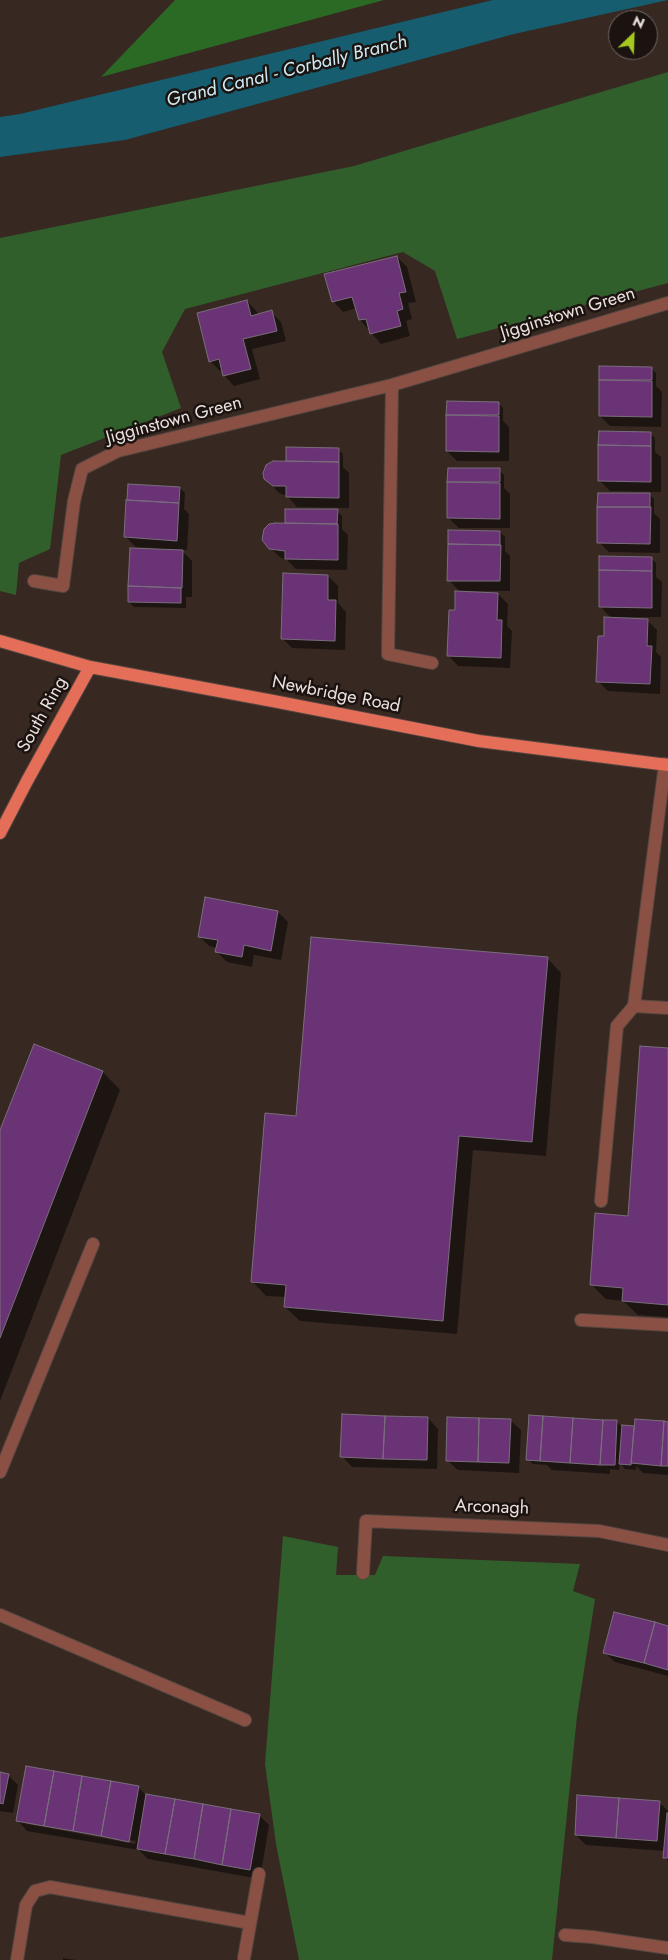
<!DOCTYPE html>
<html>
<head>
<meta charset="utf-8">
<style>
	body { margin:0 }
	#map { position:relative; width:668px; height:1960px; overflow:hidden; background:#382822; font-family:Jost,sans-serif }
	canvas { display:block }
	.north { position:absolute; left:608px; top:10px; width:50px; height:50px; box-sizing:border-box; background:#1a1310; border:1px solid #6e6562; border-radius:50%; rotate:24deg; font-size:14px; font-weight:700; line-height:20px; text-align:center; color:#ece1dd }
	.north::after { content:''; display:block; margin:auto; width:18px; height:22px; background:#a7c81f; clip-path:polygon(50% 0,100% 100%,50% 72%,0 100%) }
</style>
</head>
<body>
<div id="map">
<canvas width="668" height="1960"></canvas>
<div class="north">N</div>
</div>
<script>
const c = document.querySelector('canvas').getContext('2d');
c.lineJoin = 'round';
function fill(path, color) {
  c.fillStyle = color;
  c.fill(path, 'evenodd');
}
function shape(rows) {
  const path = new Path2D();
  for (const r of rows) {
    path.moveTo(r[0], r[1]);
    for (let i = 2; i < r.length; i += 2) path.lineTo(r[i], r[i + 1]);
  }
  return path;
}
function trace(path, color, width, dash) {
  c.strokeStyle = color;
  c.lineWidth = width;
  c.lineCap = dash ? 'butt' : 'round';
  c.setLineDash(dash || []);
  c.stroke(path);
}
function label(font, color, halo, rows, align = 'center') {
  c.font = font + ' Jost,sans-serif';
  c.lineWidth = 5;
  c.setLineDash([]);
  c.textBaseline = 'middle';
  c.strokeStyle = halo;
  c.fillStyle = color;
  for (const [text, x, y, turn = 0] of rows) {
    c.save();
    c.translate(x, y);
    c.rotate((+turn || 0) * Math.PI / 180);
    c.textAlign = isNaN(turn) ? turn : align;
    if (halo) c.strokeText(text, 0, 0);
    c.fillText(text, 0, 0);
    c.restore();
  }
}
const green = shape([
	[668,72,668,283,457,339,435,271,403,252,185,309,162,352,181,408,61,455,50,549,19,563,16,595,0,591,0,238,354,166],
	[283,1536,338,1547,336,1575,375,1575,383,1556,580,1564,573,1591,595,1599,577,1716,552,1960,299,1960,276,1844,265,1764]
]);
const forest = shape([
	[175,0,384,0,101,77]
]);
const water = shape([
	[493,0,668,0,514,34,125,140,0,157,0,117,20,114]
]);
const shadow = shape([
	[397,257,407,267,416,302,408,303,412,319,406,321,410,336,381,344,360,320,357,308,343,312,333,301],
	[247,301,257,312,258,315,271,312,281,322,286,341,252,349,260,379,234,386,224,375,223,370,220,371,210,361],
	[601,367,651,368,656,373,656,386,662,392,661,427,610,426,600,416],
	[448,402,498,403,503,408,503,421,509,427,509,461,457,461,447,451],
	[650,433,655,438,655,452,661,457,661,492,610,491,600,481],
	[288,449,338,449,343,454,343,467,349,473,349,508,297,507,287,496,279,493,265,478,288,463],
	[449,469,499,470,504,475,504,488,510,494,510,528,459,528,448,518],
	[129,485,180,488,185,493,184,509,189,514,187,550,181,550,192,561,192,597,186,597,186,608,134,607,129,602,131,550,153,550,154,548,136,547,126,537],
	[649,494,654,499,654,513,660,519,660,553,609,552,599,542],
	[337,511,342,516,342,529,348,535,347,570,296,569,286,559,281,558,270,548,290,525,287,522],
	[500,532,505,537,505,551,510,556,510,591,462,591,462,593,498,594,508,604,507,626,512,631,510,668,458,666,448,655,461,593,449,580],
	[651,558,656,563,656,577,662,582,661,617,622,617,622,619,647,620,657,630,656,652,661,657,660,694,608,691,598,681,605,638,612,619,600,606],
	[328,576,338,586,338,603,346,612,345,650,292,648,282,638],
	[278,912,288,922,281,960,254,955,252,967,227,962,217,952,217,948,209,946,199,936],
	[547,958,561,973,546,1156,473,1150,457,1334,300,1321,285,1307,286,1297,266,1296,252,1281],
	[34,1046,103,1072,120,1090,0,1401,0,1134],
	[668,1049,668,1317,638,1315,623,1301,606,1299,592,1285,629,1217],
	[428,1418,438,1429,437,1469,352,1467,342,1456],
	[510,1420,521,1430,519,1473,458,1470,447,1460],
	[617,1422,623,1428,634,1427,635,1429,668,1423,668,1475,643,1473,636,1466,636,1470,625,1469,620,1463,619,1470,610,1469,610,1474,552,1470,547,1465,533,1464,528,1459],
	[668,1628,668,1676,615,1662,604,1652],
	[0,1774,8,1775,18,1785,13,1813,0,1811],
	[138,1787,146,1795,259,1815,269,1825,260,1879,148,1859,139,1850,27,1831,17,1820],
	[27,1822,136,1841,135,1844,27,1824],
	[659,1802,668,1811,668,1861,665,1857,665,1851,586,1845,576,1835],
	[63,1958,76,1960,63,1960]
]);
const building = shape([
	[397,256,406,292,399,293,403,309,397,311,401,326,370,334,366,319,359,320,352,297,332,302,324,274,397,256],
	[247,300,251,316,272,310,277,331,243,339,251,369,223,376,219,359,209,362,197,313,247,300],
	[599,366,652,367,652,380,599,380,599,366],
	[599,380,652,381,652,417,599,416,599,380],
	[447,401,499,402,499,415,446,415,447,401],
	[446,415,499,416,499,452,446,451,446,415],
	[599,431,651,432,651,446,598,445,599,431],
	[598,445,651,446,651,482,598,481,598,445],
	[286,447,339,448,339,462,286,461,286,447],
	[273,461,339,462,339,498,286,497,286,486,273,486,264,479,263,473,266,465,273,461],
	[448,468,500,468,500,482,447,482,448,468],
	[447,482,500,483,500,519,447,518,447,482],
	[128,484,180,487,179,503,127,500,128,484],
	[598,493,650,493,650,507,597,507,598,493],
	[126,500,179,503,177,541,124,537,126,500],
	[597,507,651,507,650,544,597,543,597,507],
	[285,509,338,509,337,524,285,523,285,509],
	[275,523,338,524,338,560,285,559,285,551,269,549,262,540,264,529,269,524,275,523],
	[448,530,500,531,500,545,448,544,448,530],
	[448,544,501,545,500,581,447,581,448,544],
	[130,548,183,550,182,588,128,586,130,548],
	[599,556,652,557,652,571,599,570,599,556],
	[599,570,652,571,652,608,599,607,599,570],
	[283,573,328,575,328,600,336,600,335,641,281,639,283,573],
	[128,586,181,588,181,603,128,602,128,586],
	[455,591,498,593,497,620,502,620,501,658,447,656,449,610,455,610,455,591],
	[604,617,648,619,647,646,652,646,650,684,596,682,598,636,604,636,604,617],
	[205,897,278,911,271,951,244,945,242,957,215,952,218,940,198,937,205,897],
	[311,937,548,957,532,1142,459,1136,443,1321,284,1307,286,1285,251,1282,265,1113,296,1116,311,937],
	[34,1044,103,1071,0,1338,0,1130,34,1044],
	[640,1046,668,1048,668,1305,622,1301,623,1288,590,1285,595,1213,628,1216,640,1046],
	[342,1414,385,1416,383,1459,340,1457,342,1414],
	[529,1415,543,1416,540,1461,526,1460,529,1415],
	[385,1416,428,1417,427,1460,383,1459,385,1416],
	[543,1416,573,1418,570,1463,540,1461,543,1416],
	[447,1417,479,1418,478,1462,446,1461,447,1417],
	[479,1418,511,1419,509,1463,478,1462,479,1418],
	[573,1418,603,1420,600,1465,570,1463,573,1418],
	[635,1419,664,1421,661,1466,631,1463,635,1419],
	[603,1420,617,1420,615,1465,600,1465,603,1420],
	[664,1421,668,1422,668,1466,661,1466,664,1421],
	[622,1425,634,1426,631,1465,619,1464,622,1425],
	[614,1612,655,1622,644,1663,603,1653,614,1612],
	[655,1622,668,1626,668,1670,644,1663,655,1622],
	[26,1766,54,1771,44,1826,16,1821,26,1766],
	[54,1771,82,1776,73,1831,44,1826,54,1771],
	[0,1772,9,1774,3,1804,0,1803,0,1772],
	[82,1776,111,1781,101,1836,73,1831,82,1776],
	[111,1781,139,1786,129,1842,101,1836,111,1781],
	[146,1794,175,1799,165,1854,137,1849,146,1794],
	[577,1795,619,1798,616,1838,575,1835,577,1795],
	[619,1798,660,1801,657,1841,616,1838,619,1798],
	[175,1799,203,1804,194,1859,165,1854,175,1799],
	[203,1804,231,1809,222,1865,194,1859,203,1804],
	[231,1809,260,1814,250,1870,222,1865,231,1809],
	[667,1813,668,1813,668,1858,663,1858,667,1813]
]);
const minor = shape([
	[392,385,388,654,432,663],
	[34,581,63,586,74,501,82,469,118,451,392,385,668,303],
	[665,764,634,1006,668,1008],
	[601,1201,617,1026,634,1006],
	[581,1320,668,1325],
	[0,1472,93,1244],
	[363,1573,366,1521,599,1531,668,1545],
	[0,1615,245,1720],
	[565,1935,592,1937,668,1948],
	[244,1958,259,1874],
	[17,1960,26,1905,35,1891,50,1887,250,1923]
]);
const major = shape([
	[0,641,90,667,273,701,479,741,668,765],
	[0,833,27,781,90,667]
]);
const streetNames = [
	["Jigginstown Green",568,314,-17],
	["Jigginstown Green",174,421,-15],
	["Newbridge Road",336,695,11],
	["South Ring",43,715,-61],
	["Arconagh",492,1508,2]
];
const waterNames = [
	["Grand Canal - Corbally Branch",287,72,-14]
];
fill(green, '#305f2c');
fill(forest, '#2b6a25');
fill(water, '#165d6f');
fill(shadow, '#0007');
fill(building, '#6a3375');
trace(building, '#7a6e7d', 1);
trace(minor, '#554640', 14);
trace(major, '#554640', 14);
trace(minor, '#8a5044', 12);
trace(major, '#e56e58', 12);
label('18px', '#ece1dd', '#1a1310', streetNames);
label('italic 19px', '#cfeaf2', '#1a1310', waterNames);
</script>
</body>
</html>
